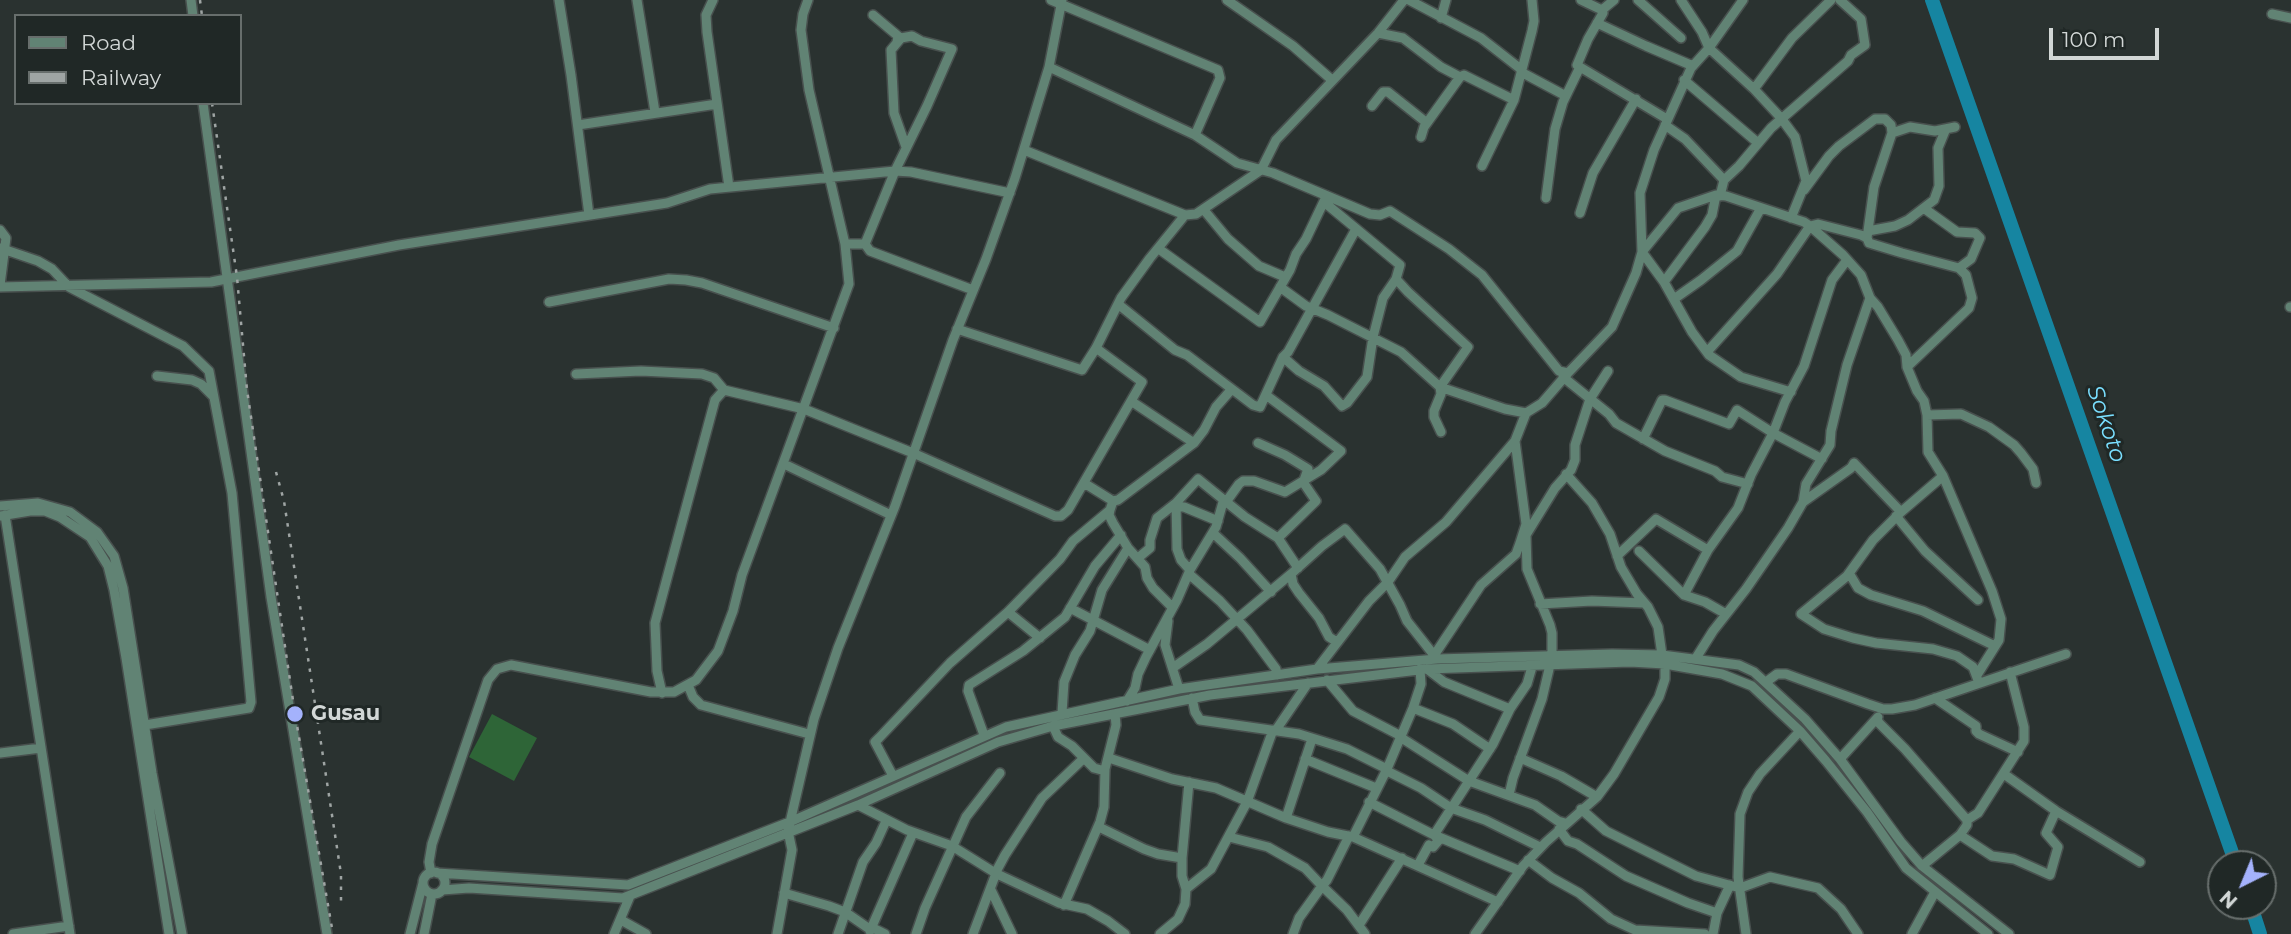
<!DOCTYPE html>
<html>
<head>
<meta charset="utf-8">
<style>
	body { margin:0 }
	#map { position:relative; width:2291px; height:934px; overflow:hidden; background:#2a3230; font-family:Montserrat,sans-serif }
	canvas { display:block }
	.legend { position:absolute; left:14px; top:14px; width:228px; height:91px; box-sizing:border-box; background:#202826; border:2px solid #676e6c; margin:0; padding:9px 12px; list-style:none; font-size:21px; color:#d2d7d6 }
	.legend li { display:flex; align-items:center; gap:14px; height:35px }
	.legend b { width:35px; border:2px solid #676e6c }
	.north { position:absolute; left:2207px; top:850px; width:70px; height:70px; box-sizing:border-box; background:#202826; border:2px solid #676e6c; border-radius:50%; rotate:223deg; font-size:19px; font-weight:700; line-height:28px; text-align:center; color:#d2d7d6 }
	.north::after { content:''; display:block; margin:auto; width:24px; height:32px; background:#a4b2fc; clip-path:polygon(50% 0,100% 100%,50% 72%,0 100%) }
	.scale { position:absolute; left:2049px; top:28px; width:110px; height:32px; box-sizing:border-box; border:4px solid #d2d7d6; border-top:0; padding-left:9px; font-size:21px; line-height:24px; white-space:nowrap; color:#d2d7d6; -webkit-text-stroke:5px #202826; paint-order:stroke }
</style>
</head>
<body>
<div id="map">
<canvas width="2291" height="934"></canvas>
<ul class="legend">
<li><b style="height:9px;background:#618374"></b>Road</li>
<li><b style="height:9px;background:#9fa5a4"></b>Railway</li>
</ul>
<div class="north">N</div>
<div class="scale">100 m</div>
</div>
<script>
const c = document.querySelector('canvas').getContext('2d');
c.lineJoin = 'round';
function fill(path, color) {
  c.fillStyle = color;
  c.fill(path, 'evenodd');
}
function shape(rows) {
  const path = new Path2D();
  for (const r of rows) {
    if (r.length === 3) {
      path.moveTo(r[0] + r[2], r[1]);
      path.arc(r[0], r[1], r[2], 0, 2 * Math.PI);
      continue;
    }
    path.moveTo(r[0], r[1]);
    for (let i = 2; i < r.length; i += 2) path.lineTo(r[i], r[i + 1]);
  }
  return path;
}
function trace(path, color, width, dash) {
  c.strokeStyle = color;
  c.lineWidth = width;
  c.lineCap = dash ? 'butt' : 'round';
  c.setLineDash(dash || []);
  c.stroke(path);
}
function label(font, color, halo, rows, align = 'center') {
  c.font = font + ' Montserrat,sans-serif';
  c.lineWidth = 6;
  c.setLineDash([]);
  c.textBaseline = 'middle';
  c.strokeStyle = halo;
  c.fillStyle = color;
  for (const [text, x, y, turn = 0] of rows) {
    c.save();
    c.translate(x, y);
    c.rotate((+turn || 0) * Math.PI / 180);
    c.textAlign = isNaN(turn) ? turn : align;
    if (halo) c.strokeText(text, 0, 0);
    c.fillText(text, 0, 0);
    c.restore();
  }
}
const green = shape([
	[492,714,537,738,514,781,469,757]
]);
const river = shape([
	[1932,0,2236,864],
	[2251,906,2260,934]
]);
const minor = shape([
	[191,0,193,16],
	[559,0,571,75,589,215],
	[637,0,655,112],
	[713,0,706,15,707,32,729,187],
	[1051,0,1218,70,1220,78,1195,135],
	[1227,0,1293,46,1332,80],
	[1409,0,1481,38,1522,70],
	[1638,0,1681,38],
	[1681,0,1702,32,1709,48,1754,89,1781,118,1795,137,1806,181,1791,218],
	[1743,0,1709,48,1691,68,1654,150,1640,193,1642,252,1664,282,1692,332,1709,355,1741,377,1791,392],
	[1602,10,1614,0],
	[2272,14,2291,18],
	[873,15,898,36,897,42],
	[1441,18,1446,0],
	[1597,23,1646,46,1693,66],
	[1378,33,1403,38,1441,67,1460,77,1464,75,1514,100],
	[1049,67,1195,135,1237,163,1273,173,1370,214,1380,215,1390,211,1449,249,1482,275,1559,371,1568,373],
	[1580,67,1667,119],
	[1521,72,1566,96],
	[1684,80,1758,143],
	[1754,89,1792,38,1831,0],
	[203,103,271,597,327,934],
	[1372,106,1383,92,1388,92,1427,123],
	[578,125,717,104],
	[1665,125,1685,139,1724,180],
	[1892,133,1910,127,1935,131,1955,127],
	[1421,137,1424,127,1460,77],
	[1024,150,1185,215,1196,214,1261,170,1276,140,1378,33,1404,0],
	[1482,166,1514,100,1532,31,1534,21,1532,0],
	[1804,190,1829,156,1839,146,1875,119,1885,119,1891,125,1892,133,1874,187,1867,238],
	[1720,196,1724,180,1739,166,1771,128,1848,61,1851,55,1865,45,1861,19,1840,0],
	[1546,198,1555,129,1563,102,1580,67,1577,65,1588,39,1603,13,1602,10,1581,0],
	[1925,209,1957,232,1975,233,1980,238,1971,259,1959,268],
	[1204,210,1228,239,1259,266,1285,277],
	[1580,213,1593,173,1636,99],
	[0,230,6,238,0,285],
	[1868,231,1895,226,1908,220,1934,200,1939,186,1938,148,1945,131],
	[845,244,865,244,870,251,973,290],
	[865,244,895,171,927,106,952,49,921,41,912,36,901,38,891,50,894,113,906,147],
	[0,248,38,261,52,269,69,287,183,346,209,371,232,493,251,702,249,708,145,725],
	[1159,249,1260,322,1290,270,1296,254,1306,239,1326,197],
	[1396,279,1408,292,1468,347,1440,387,1441,394,1434,411,1434,417,1441,432],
	[1664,282,1705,227,1712,215,1716,195],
	[0,287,211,282,399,245,667,203,710,189,895,171,911,172,1010,193],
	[1280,287,1306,306,1328,315,1401,352,1440,387,1505,409,1526,413],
	[1674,299,1701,280,1737,251,1761,208],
	[549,302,669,279,686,280,702,283,834,328],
	[1118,304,1175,350,1187,355,1253,405,1260,407,1283,357,1288,352,1356,229],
	[2290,307,2291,307],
	[957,329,1082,370,1096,348,1121,298,1150,258,1185,215],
	[1707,352,1777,274,1810,226,1818,224,1861,235,1867,238,1869,243,1902,253,1959,268,1966,275,1972,298,1969,308,1907,367],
	[1283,357,1299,371,1324,386,1342,406,1347,403,1367,377,1373,337,1383,298,1396,279,1400,265,1324,202],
	[576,374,641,371,702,374,714,378,724,390],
	[157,376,192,380,201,384,213,396],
	[1563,377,1609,414,1616,423,1665,451,1715,471,1722,477,1748,484],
	[1131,401,1194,443],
	[1927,415,1961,414,1989,427,2014,445,2021,453,2033,469,2036,483],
	[1643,439,1662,400,1665,400,1729,424,1737,410,1773,433,1822,459],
	[1258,443,1285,455,1308,469,1304,480],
	[784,464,891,515],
	[1566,474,1592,503,1610,534,1621,567,1637,594,1648,607,1658,627,1662,655],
	[1943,476,1901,512,1873,540,1847,576,1801,614,1824,629,1853,638,1876,643,1933,649,1957,656,1973,667,1979,683],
	[1084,483,1113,501],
	[1803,502,1851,468,1854,463,1901,512],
	[1176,503,1177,549,1181,560,1190,570],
	[0,506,38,503,70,512,97,532,114,556,123,588,152,773,182,934],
	[1175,507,1184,507,1218,521],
	[5,515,70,934],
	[0,516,30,511,45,511,60,517,90,537,108,566,114,590,126,658,169,934],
	[1896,516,1925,551,1978,600],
	[1213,533,1240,558,1271,592],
	[1639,551,1684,595,1705,602,1726,614],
	[1617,556,1656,519,1708,550],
	[1138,558,1150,548,1150,540,1157,518,1176,503,1198,479,1245,517,1278,538],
	[1298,568,1278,538,1316,501,1303,482],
	[1849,573,1858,588,1871,595,1923,611,1995,646],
	[1189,574,1220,601,1247,630,1276,669,1277,675],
	[1291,574,1293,584,1299,593,1319,618,1329,637,1337,642],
	[1684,595,1708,550,1738,508,1751,475,1773,433,1785,402,1804,366,1832,280,1847,260],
	[1540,604,1592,601,1643,603],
	[1172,607,1153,588,1147,578,1145,567,1128,548,1113,523,1109,515,1110,510,1113,501,1118,500,1194,443,1204,430,1216,407,1231,390],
	[1070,608,1150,650],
	[1008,612,1040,638],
	[1168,621,1165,645,1179,689],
	[1435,654,1481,585,1516,554,1520,543,1526,524,1515,441],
	[1552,656,1552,633,1550,625,1527,569,1526,535,1555,488,1571,470,1575,460,1575,445,1590,399,1608,371],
	[1696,658,1713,631,1746,589,1788,528,1803,502,1806,484,1830,445,1831,431,1847,365,1870,298],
	[1174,667,1207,644,1291,574,1322,546,1345,529,1380,569,1400,605,1407,621,1437,659],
	[1317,669,1369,601,1388,582,1405,557,1446,522,1515,441,1526,413,1542,403,1568,373,1612,327,1636,273,1642,252,1678,208,1716,195,1726,196,1804,222,1810,226,1843,255,1861,275,1870,298,1878,307,1898,340,1906,355,1907,367,1917,391,1924,401,1927,415,1928,452,1943,476,1992,591,2001,619,1999,640,1977,675],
	[1427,669,1444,682,1510,709],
	[1327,680,1353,711,1401,736],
	[1766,682,1777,674,1786,674,1868,704,1883,709,1892,709,1915,705,2066,654],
	[688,685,693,697,701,705,809,734],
	[662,693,657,671,655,623,715,400,724,390,804,409,913,453,1055,516,1061,516,1068,510,1142,382,1096,348],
	[1192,698,1195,712,1200,720,1299,734,1347,749,1387,769],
	[1935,698,1976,726,1976,731,1979,734,2018,752],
	[1127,701,1135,688,1138,674,1146,657,1177,600,1190,570,1216,527,1223,502,1226,502,1239,484,1243,481,1254,481,1285,492,1321,470,1341,451,1266,395],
	[1413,708,1453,724,1490,749],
	[1062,713,1064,682,1075,655,1090,631,1102,590,1128,548],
	[1877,719,1879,723,1905,749,1967,820],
	[1053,726,1058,737,1072,746,1094,768,1105,771],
	[1276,730,1308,683],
	[984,735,968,691,969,685,1023,651,1065,617,1095,566,1121,535],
	[1400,737,1469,781,1535,805,1558,821,1565,823],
	[0,753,41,748],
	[1109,758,1172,779,1216,788,1286,818,1328,832,1353,837,1498,902],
	[1520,758,1561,776,1597,797],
	[1305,759,1376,788],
	[1840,759,1878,717],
	[1385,770,1421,788,1451,808,1485,820,1540,847],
	[2004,774,2056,811,2140,862],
	[893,776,875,742,879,738,950,663,1008,612,1060,559,1073,541,1110,510],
	[1509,795,1513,778,1542,699,1550,665],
	[1369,802,1434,835,1520,871],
	[858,805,907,830,952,846,997,874,1059,903,1087,909,1108,921,1125,934],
	[1581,809,1606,831,1696,876,1740,888,1770,877,1818,888,1841,909,1858,934],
	[1286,818,1312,739],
	[1099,827,1144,849,1158,854,1182,858],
	[1559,829,1568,841,1577,844,1626,876,1688,903,1717,913],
	[1960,835,1992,856,2014,859,2050,875,2058,847,2046,833,2056,811],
	[1349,836,1327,880,1322,886,1347,910,1365,934],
	[1229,837,1268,847,1305,868,1322,886,1299,918,1293,934],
	[1353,837,1387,769,1413,708,1421,684,1420,669],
	[1528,860,1552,878,1579,893,1611,919,1635,930,1705,934],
	[1418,865,1429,845,1433,847,1439,840,1434,835,1493,744,1510,709,1527,684,1532,667],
	[1922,866,1960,835,1967,825,1967,820,1978,813,2024,741,2024,727,2010,672],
	[434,883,11],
	[431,873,429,862,432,844,488,680,497,669,511,665,651,692,674,692,696,680,718,651,733,611,742,575,849,284,845,244,809,90,801,30,803,14,808,0],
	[437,873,628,885,792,821,1006,727,1179,689,1317,669,1437,659,1612,654,1662,655,1739,665,1754,672,1805,719,1840,759,1901,842,1922,866,2009,934],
	[1186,889,1211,869,1247,802,1273,730],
	[442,890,469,888,623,898,858,805,998,742,1053,726,1210,695,1427,669,1630,662,1665,664,1722,674,1752,686,1800,731,1826,761,1867,812,1906,868,1988,934],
	[991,890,1012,934],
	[784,893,829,906,845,912,868,928,871,927,885,934],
	[1064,905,1100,822,1104,807,1105,769,1116,725,1115,714],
	[621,920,646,934],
	[1359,925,1402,858],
	[870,931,913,833],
	[13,934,69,926],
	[410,934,423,883],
	[424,934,432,894],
	[614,934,630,896],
	[777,934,792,850,788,831,814,719,838,648,895,506,953,340,986,259,1015,178,1049,67,1062,0],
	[838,934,863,862,876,843,886,821],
	[916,934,925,908,966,817,1000,773],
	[973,934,998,868,1005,855,1042,798,1084,758],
	[1160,934,1178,919,1185,904,1186,889,1182,876,1182,858,1189,782],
	[1475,934,1523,866,1546,842,1597,797,1614,774,1659,697,1665,679,1665,664],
	[1713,934,1717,913,1730,885],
	[1746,934,1738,877,1740,814,1748,792,1760,774,1800,731],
	[1912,934,1935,892]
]);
const rail = shape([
	[200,0,202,16],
	[212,103,237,277,247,390,295,714,333,934],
	[276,472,284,501,341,874,341,901]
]);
const markers = [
	[295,714,9,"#a4b2fc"]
];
const poiNames = [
	["Gusau",311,714]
];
const waterNames = [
	["Sokoto",2106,424,71]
];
fill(green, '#2e6537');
trace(river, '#1685a1', 14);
trace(minor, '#48504e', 12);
trace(minor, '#618374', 9);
trace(rail, '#9fa5a4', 2.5, [3.5, 7]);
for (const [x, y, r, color] of markers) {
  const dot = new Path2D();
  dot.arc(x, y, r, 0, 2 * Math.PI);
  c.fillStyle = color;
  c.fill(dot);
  trace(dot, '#202826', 2.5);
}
label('bold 21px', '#d2d7d6', '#202826', poiNames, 'left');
label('italic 23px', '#7adfff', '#202826', waterNames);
</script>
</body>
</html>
